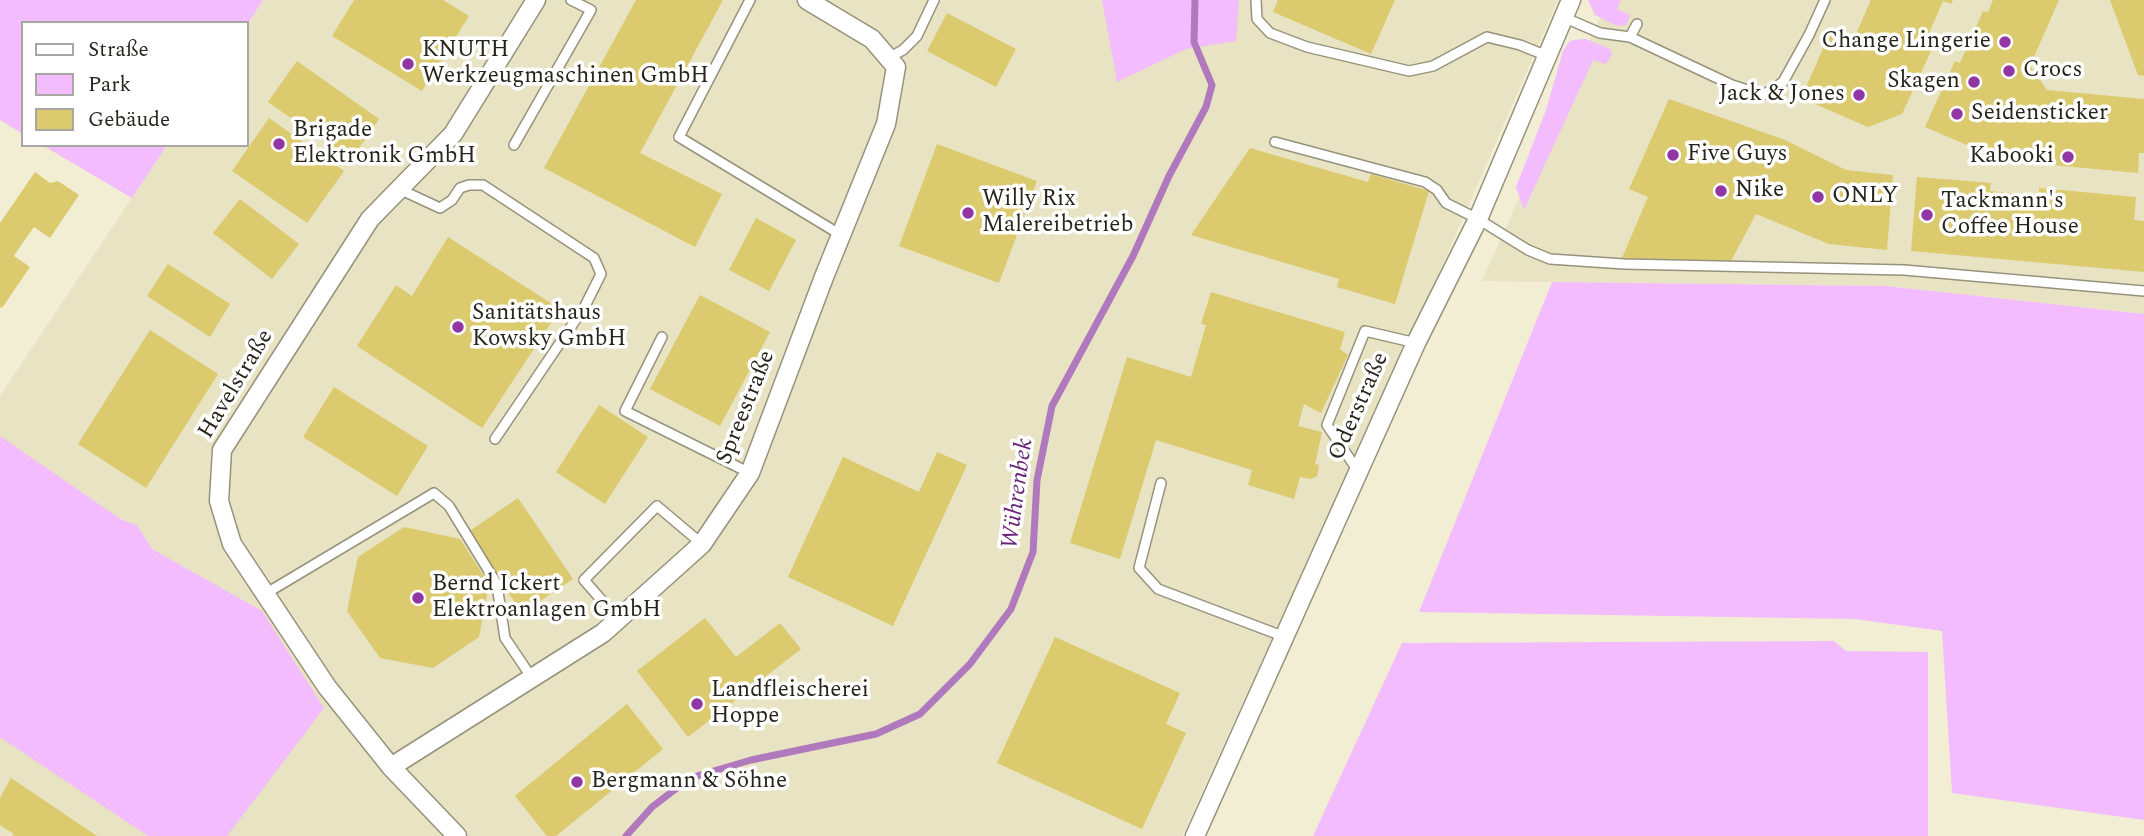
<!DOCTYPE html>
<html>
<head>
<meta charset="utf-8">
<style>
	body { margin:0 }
	#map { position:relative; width:2144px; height:836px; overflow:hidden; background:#f2eed4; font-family:Spectral,serif }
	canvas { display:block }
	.legend { position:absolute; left:21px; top:21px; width:228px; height:126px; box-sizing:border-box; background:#fff; border:2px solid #a8a7a4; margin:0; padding:9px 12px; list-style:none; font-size:21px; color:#26241b }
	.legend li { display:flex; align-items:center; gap:14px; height:35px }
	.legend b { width:35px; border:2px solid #a8a7a4 }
</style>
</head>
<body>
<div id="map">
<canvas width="2144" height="836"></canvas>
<ul class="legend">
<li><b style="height:9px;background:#fff"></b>Straße</li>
<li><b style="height:19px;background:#f3bcff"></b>Park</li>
<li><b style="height:19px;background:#dbca6e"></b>Gebäude</li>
</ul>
</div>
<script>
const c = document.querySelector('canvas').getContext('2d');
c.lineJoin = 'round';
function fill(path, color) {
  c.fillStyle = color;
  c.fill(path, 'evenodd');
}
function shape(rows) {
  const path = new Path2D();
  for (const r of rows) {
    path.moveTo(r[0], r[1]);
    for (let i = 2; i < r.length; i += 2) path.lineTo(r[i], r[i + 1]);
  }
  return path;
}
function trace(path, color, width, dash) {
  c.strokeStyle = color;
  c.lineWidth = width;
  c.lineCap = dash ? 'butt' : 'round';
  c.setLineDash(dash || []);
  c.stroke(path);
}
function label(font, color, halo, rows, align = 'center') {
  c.font = font + ' Spectral,serif';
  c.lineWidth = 7;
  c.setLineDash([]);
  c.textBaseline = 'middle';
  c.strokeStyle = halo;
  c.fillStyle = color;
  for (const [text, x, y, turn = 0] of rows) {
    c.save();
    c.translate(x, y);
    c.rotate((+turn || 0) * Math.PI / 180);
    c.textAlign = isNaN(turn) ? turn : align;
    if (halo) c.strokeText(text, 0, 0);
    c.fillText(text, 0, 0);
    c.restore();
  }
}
const built = shape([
	[263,0,1558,0,1442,266,1182,836,0,836,0,396,167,145,247,145,247,25],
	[1608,0,2144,0,2144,314,1886,286,1482,281]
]);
const green = shape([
	[0,0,263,0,247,25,247,23,23,23,23,134,0,120],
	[1102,0,1239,0,1236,41,1186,49,1117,82],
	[1588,0,1621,0,1617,9,1630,15,1626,25,1617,26,1595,15],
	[1586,39,1610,49,1612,55,1606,64,1593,60,1524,210,1516,187,1546,110,1563,51,1568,43,1573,40],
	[42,145,167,145,132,198],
	[1552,282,1886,286,2144,314,2144,820,1952,793,1942,631,1855,619,1419,612],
	[0,436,122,520,137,525,152,549,262,611,324,708,227,836,148,836,0,737],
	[1834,641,1846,651,1928,652,1928,836,1313,836,1402,643]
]);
const stream = shape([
	[626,836,652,807,690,778,751,760,876,734,920,714,970,664,1011,609,1033,552,1037,480,1052,406,1133,256,1169,176,1206,107,1212,85,1194,42,1195,0]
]);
const building = shape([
	[354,0,443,0,469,16,422,91,332,36],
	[636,0,723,0,640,153,722,194,695,247,544,168],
	[1278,0,1395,0,1371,54,1273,12],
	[1871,0,1953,0,1951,4,1943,1,1924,45,1932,49,1902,114,1868,127,1801,98,1831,31,1853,41],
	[1993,0,2059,0,2030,66,2047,90,2144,99,2144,153,2139,153,2138,173,2041,164,2042,160,1990,155,1925,127,1955,61,1960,63,1983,11,1988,12],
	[2110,0,2144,0,2144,76,2138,75],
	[947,13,1016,49,996,87,927,51],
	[297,61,379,119,351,160,268,102],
	[1669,99,1785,140,1846,170,1893,175,1887,250,1829,244,1756,214,1731,261,1622,258,1648,197,1629,189],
	[269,118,344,171,307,223,232,171],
	[937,144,1037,181,999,283,899,246],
	[1250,148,1368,182,1371,174,1429,191,1395,304,1337,287,1339,279,1191,235],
	[35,172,50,183,58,181,79,195,50,238,34,227,24,241,14,256,30,267,2,308,0,307,0,223],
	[1917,177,1991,183,1990,191,2039,196,2039,188,2136,197,2134,220,2144,221,2144,272,1911,251],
	[240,199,299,244,272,279,213,233],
	[756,218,796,240,769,291,729,270],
	[448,237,560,309,482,428,357,346,396,285,412,296],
	[168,264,230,304,210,337,147,296],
	[1211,292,1345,332,1340,349,1348,355,1321,413,1304,404,1298,426,1322,432,1315,464,1319,465,1317,476,1311,479,1300,477,1294,499,1248,485,1252,470,1156,440,1120,559,1070,543,1127,357,1191,377,1206,325,1201,324],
	[700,295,770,332,720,426,650,389],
	[150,330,218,374,146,488,78,444],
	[334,387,428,446,397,496,303,437],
	[599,405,648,437,605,504,556,472],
	[937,452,967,465,893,626,788,577,843,457,919,492],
	[518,498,573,579,522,613,468,532],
	[404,527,460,539,489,584,479,637,433,668,380,658,347,611,358,557],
	[705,618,736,657,780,623,801,649,688,737,637,671],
	[1055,637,1180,693,1166,724,1186,733,1142,829,997,763],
	[627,704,663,749,556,836,547,836,515,796],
	[11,778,97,836,12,836,14,834,0,825,0,798]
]);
const lane = shape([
	[750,0,679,137,841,235],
	[1256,0,1257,19,1270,33,1307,47,1409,71,1433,66,1487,37,1520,45,1547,56],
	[1563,17,1600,33,1630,37,1732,85,1763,95,1783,82,1809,35,1825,0],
	[1630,37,1637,24],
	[888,58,903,50,917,36,934,0],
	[1275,142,1425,182,1437,190,1446,203,1478,219,1528,250,1550,259,1624,264,1904,270,2144,291],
	[514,145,591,10,571,0],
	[399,189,440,208,452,200,460,188,469,185,483,185,594,258,601,274,585,306,495,439],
	[662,337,625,411,750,473],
	[1358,471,1327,425,1365,331,1416,343],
	[1161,483,1139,568,1158,589,1285,637],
	[265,594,434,493,449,506,495,581,498,592,505,638,532,678],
	[618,619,584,580,657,506,702,544]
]);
const street = shape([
	[391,767,603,633,702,544,750,473,824,277,886,124,896,67,872,39,807,0],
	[457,836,391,767,327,687,232,544,219,501,222,450,370,219,453,134,536,0],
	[1195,836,1416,343,1478,219,1571,0]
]);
const markers = [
	[2005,42,7,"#9037a3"],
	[408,64,7,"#9037a3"],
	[2009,71,7,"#9037a3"],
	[1974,82,7,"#9037a3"],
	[1859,95,7,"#9037a3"],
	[1957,114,7,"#9037a3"],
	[279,144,7,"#9037a3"],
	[1673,155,7,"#9037a3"],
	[2068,157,7,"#9037a3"],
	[1721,191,7,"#9037a3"],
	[1818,197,7,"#9037a3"],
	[968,213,7,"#9037a3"],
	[1927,215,7,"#9037a3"],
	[458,327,7,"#9037a3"],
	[418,598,7,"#9037a3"],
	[697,704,7,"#9037a3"],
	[577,782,7,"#9037a3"]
];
const poiNames = [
	["Change Lingerie",1991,42,"right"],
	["KNUTH",422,51],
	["Werkzeugmaschinen GmbH",422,77],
	["Crocs",2023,71],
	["Skagen",1960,82,"right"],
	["Jack & Jones",1845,95,"right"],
	["Seidensticker",1971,114],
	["Brigade",293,131],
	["Elektronik GmbH",293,157],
	["Five Guys",1687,155],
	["Kabooki",2054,157,"right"],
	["Nike",1735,191],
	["ONLY",1832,197],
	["Willy Rix",982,200],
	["Malereibetrieb",982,226],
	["Tackmann's",1941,202],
	["Coffee House",1941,228],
	["Sanitätshaus",472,314],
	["Kowsky GmbH",472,340],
	["Bernd Ickert",432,585],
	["Elektroanlagen GmbH",432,611],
	["Landfleischerei",711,691],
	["Hoppe",711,717],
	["Bergmann & Söhne",591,782]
];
const streetNames = [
	["Havelstraße",237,385,-59],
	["Oderstraße",1360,407,-66],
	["Spreestraße",747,408,-68]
];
const waterNames = [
	["Wührenbek",1019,494,-82]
];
fill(built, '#e8e3c2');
fill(green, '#f3bcff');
trace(stream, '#b179bd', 7);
fill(building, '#dbca6e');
trace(lane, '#96927b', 12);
trace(street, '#96927b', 21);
trace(lane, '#fff', 9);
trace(street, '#fff', 18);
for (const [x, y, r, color] of markers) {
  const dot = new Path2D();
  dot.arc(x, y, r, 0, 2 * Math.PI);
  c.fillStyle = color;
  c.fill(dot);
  trace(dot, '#fff', 2.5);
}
label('23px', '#26241b', '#fff', poiNames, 'left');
label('23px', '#26241b', '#fff', streetNames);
label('italic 24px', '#692477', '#fff', waterNames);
</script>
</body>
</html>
